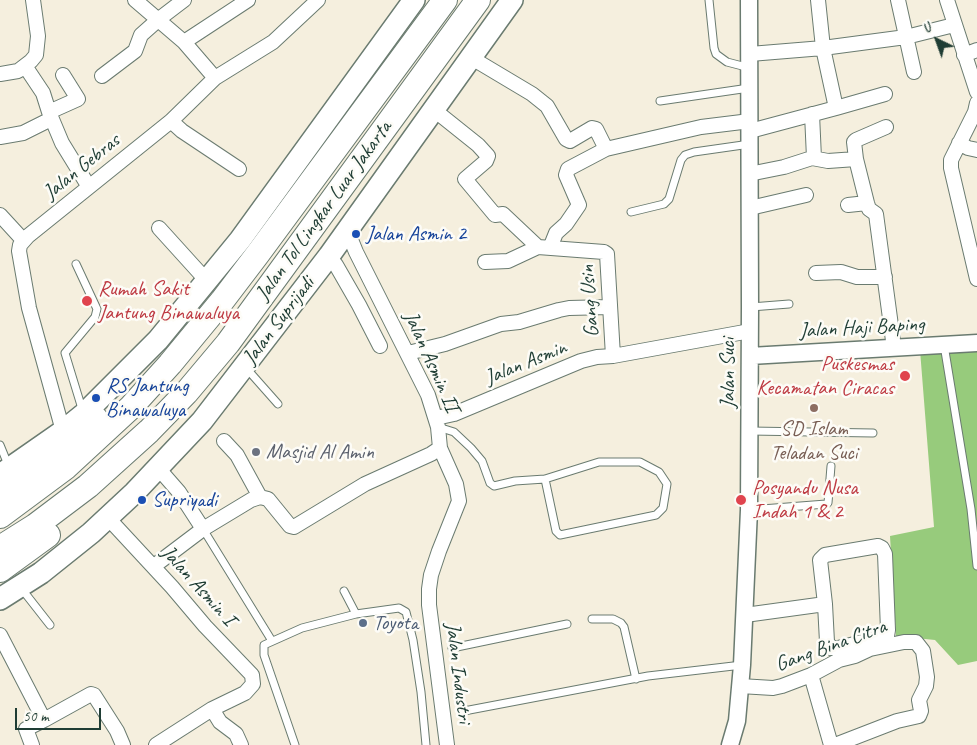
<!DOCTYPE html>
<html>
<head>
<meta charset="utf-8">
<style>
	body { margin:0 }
	#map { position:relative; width:977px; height:745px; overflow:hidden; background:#f5efde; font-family:Caveat,sans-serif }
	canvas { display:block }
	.north { position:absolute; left:912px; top:15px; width:50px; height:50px; -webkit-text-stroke:4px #fdfcf7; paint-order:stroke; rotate:318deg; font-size:14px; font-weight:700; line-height:20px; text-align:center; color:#1f3d34 }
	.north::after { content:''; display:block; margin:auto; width:18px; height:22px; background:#1f3d34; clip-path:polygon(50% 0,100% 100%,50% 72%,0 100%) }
	.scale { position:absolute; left:15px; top:708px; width:86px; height:22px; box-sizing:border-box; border:2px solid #1f3d34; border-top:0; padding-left:6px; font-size:15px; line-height:18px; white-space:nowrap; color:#1f3d34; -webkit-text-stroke:4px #fdfcf7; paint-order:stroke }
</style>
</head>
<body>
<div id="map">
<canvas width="977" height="745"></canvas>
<div class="north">U</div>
<div class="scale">50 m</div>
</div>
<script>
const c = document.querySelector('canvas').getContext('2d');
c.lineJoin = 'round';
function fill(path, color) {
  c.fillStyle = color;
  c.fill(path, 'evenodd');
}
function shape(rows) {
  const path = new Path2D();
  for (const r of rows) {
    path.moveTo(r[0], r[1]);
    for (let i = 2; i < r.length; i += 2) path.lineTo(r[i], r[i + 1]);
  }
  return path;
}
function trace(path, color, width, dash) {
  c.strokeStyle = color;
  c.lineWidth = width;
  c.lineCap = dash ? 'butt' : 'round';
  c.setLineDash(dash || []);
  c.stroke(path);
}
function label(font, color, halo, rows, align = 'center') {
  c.font = font + ' Caveat,sans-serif';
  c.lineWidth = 5;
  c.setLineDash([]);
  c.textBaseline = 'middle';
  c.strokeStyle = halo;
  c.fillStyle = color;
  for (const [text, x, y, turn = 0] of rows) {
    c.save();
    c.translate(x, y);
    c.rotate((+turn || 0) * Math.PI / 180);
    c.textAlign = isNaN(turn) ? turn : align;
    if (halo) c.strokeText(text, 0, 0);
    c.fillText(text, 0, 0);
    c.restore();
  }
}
const green = shape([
	[977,345,977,661,958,665,935,640,896,636,890,536,934,527,920,350]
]);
const service = shape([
	[709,0,714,48,716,54,727,62,750,68],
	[660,101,749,88],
	[631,212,664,204,669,199,681,160,685,155,694,152,750,144],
	[76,264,97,309,95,317,65,353,83,412],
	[751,307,789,304],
	[944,345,971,509,977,566],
	[247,369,278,404],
	[438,427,454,432,471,448,482,461,490,483,494,486,515,481,545,479,599,462,640,462,659,472,667,484,663,508,656,515,560,535,556,531,545,479],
	[750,431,873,433],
	[0,445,9,467],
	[749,510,826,504,828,503,831,466],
	[203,529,272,641],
	[21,588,50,625],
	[344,591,356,614],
	[592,619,613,619,621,623,624,627,636,679],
	[452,648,567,624],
	[464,711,648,676,742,665],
	[295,745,264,655,264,645,302,628,356,614,399,608,406,612,413,640,421,692,426,745]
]);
const minor = shape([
	[135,0,184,42,215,78],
	[818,0,823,48,836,108,885,94],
	[898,0,914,72],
	[947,0,977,92],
	[184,42,248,0],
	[750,54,823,48,906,37,954,25],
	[964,55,977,50],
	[470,57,532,94,547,106,566,139,570,141,592,128,596,129,606,149],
	[25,66,43,93,49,112,62,143,89,187],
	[0,74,18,71,31,61,36,55,38,36,33,0],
	[102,76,135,51,141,35,159,19,184,0],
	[977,103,975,112,951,160,951,168,977,279],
	[433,109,478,145,488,156,486,161,465,179,495,215,503,214,538,247,604,252,607,254,613,356],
	[49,112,78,99,63,75],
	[812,114,814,158],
	[171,121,182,131,239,169],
	[886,127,856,140,854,142,856,159,867,203,869,209,876,214,894,348],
	[750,131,836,108],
	[0,137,23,133,51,119],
	[959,143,968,148,977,150],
	[749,174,784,167,812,158,828,161,856,159],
	[848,205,867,203],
	[750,208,806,195],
	[0,215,23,240],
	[159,228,207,281],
	[550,248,556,233,566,224,579,205,566,175,568,169,606,149,701,127,750,121],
	[329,256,336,265,359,305,380,346],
	[485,262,508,261,538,247],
	[816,273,841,272,857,277,885,277],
	[408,353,445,344,501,324,519,322,559,310,569,308,610,307],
	[436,418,454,414,581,361,597,357,613,356,750,331],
	[63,431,29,308,19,251,20,245,28,236,171,121,215,78,273,42,318,0],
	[224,441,237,455,260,497],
	[440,448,456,484,459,501,439,551,431,575,429,589,429,605,447,745],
	[158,468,179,492,203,529],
	[108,518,172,587,205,626,252,675,253,684,245,693,212,709,156,745],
	[878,546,882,548,885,554,888,630,887,636,838,648,831,648,827,642,825,604,820,560,825,555,878,546],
	[154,566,203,529,251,500,260,497,268,499,290,526,294,527,365,484,431,454,440,448,438,427,428,395,356,252,347,230],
	[745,615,825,604],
	[0,635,44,720,91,694,94,695,117,731,123,745],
	[811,675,831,745],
	[740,686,773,688,782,686,811,675,839,660,855,656,870,649,904,642,916,642,923,651,927,677,926,686,919,700,921,711,919,716,897,721,835,745],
	[212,709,220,722,236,734,241,745],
	[32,745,26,729,44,720]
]);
const tertiary = shape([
	[750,356,977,343],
	[730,745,737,721,742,665,749,510,750,307,749,0]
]);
const primary = shape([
	[0,475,63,431,84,414,158,340,240,240,414,0],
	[0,599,41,573,91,533,134,493,202,421,329,256,512,0]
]);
const motorway = shape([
	[0,490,66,444,96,419],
	[0,516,66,467,131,407,170,364,222,301,257,255,445,0],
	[0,548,35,526,88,486,149,431,186,393,228,343,478,0],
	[0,570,48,535]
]);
const markers = [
	[356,234,5,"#1a4fb4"],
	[87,301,6,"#e0444e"],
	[905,376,6,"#e0444e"],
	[96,398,5,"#1a4fb4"],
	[814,408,5,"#8d6e63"],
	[256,452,5,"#6b7280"],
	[142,500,5,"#1a4fb4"],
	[741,500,6,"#e0444e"],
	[363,623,5,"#5c6f8a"]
];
const streetNames = [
	["Jalan Gebras",82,167,-39],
	["Jalan Tol Lingkar Luar Jakarta",324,211,-54],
	["Gang Usin",590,301,-94],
	["Jalan Suprijadi",279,321,-53],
	["Jalan Haji Baping",862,328,-3],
	["Jalan Asmin II",431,362,66],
	["Jalan Asmin",526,363,-22],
	["Jalan Suci",728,373,-90],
	["Jalan Asmin I",198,586,48],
	["Gang Bina Citra",831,646,-20],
	["Jalan Industri",458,673,83]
];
const transitNames = [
	["Jalan Asmin 2",366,234],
	["RS Jantung",106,386],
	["Binawaluya",106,410],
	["Supriyadi",152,500]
];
const healthNames = [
	["Rumah Sakit",98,289],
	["Jantung Binawaluya",98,313],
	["Puskesmas",894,364,"right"],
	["Kecamatan Ciracas",894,388,"right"],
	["Posyandu Nusa",752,488],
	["Indah 1 & 2",752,512]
];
const educationNames = [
	["SD Islam",814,429],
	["Teladan Suci",814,453]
];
const worshipNames = [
	["Masjid Al Amin",266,452]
];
const serviceNames = [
	["Toyota",373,623]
];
fill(green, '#97cb7c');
trace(service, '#6a7b70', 9);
trace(minor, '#6a7b70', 16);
trace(tertiary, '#6a7b70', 19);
trace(primary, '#6a7b70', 24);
trace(motorway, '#6a7b70', 26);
trace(service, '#fff', 7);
trace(minor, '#fff', 14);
trace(tertiary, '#fff', 16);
trace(primary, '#fff', 21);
trace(motorway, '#fff', 24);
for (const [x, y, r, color] of markers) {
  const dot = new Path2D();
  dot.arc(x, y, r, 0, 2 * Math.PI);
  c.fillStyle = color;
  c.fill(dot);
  trace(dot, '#fdfcf7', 2);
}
label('21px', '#1f3d34', '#fdfcf7', streetNames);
label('21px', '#164399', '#fdfcf7', transitNames, 'left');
label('21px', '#be3a42', '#fdfcf7', healthNames, 'left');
label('21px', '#785e54', '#fdfcf7', educationNames);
label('21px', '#5b616d', '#fdfcf7', worshipNames, 'left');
label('21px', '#4e5e75', '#fdfcf7', serviceNames, 'left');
</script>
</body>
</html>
